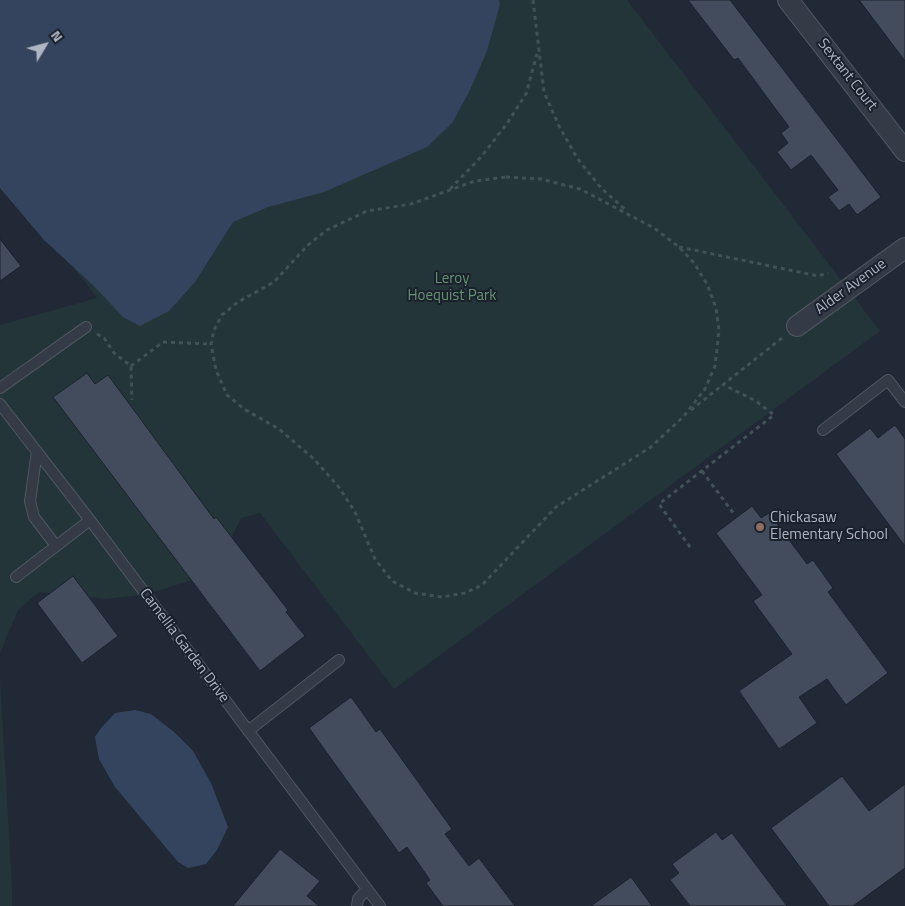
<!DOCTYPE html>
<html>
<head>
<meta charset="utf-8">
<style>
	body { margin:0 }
	#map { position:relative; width:905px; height:906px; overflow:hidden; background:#212937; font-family:"Titillium Web",sans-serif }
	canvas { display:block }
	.north { position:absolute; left:20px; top:20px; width:50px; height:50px; -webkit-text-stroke:4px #1a212c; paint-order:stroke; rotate:53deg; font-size:14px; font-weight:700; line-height:20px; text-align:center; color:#aeb6c4 }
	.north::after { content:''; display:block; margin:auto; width:18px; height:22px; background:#aeb6c4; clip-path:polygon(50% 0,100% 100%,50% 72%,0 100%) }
</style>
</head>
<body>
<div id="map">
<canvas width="905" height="906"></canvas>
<div class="north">N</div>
</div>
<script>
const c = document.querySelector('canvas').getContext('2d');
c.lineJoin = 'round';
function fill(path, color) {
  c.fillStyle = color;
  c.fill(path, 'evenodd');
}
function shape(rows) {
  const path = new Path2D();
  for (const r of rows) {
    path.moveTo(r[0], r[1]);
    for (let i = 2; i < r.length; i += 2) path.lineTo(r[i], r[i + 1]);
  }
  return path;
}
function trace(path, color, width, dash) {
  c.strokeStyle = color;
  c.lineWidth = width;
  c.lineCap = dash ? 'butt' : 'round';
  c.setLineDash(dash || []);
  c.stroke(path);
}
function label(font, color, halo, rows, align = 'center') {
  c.font = font + ' "Titillium Web",sans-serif';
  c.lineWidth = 4;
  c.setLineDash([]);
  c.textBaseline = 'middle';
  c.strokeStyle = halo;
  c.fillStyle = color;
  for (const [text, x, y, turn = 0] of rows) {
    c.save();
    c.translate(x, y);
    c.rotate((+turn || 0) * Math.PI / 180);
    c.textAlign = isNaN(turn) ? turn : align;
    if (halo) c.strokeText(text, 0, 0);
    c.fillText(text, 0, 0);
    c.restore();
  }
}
const green = shape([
	[0,0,627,0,880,331,394,689,260,513,241,518,222,557,192,580,148,594,106,599,39,592,18,610,0,653,0,325,97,298,0,170],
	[0,680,12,886,12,906,0,906]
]);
const water = shape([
	[0,0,499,0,500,4,487,51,469,92,452,123,427,147,324,192,268,207,233,222,195,282,169,311,140,326,123,317,94,286,44,240,0,188],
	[135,710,151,714,174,732,193,751,211,783,228,827,217,850,206,864,188,868,178,862,115,787,99,759,95,737,101,728,115,713]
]);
const building = shape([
	[688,0,730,0,881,197,857,215,849,204,839,211,828,197,838,190,811,155,791,170,777,152,788,143,781,133,789,127,738,58,734,60,688,0],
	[859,0,905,0,905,61,859,0],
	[0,239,21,266,0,281,0,239],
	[87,373,95,384,108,375,214,519,216,517,288,610,286,612,305,636,260,671,53,397,87,373],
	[895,425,905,439,905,546,836,454,870,428,878,438,895,425],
	[752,506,761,518,769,513,807,564,813,560,833,588,828,592,888,673,846,705,827,679,799,697,817,723,779,749,739,691,792,654,753,601,762,595,716,533,752,506],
	[73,576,118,636,82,663,37,603,73,576],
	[351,697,376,732,380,729,452,829,445,834,469,866,479,858,515,906,443,906,426,883,430,880,407,847,399,853,309,728,351,697],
	[842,776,869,811,905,784,905,868,853,906,829,906,771,828,842,776],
	[716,832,722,840,732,833,787,906,690,906,670,880,679,873,672,864,716,832],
	[280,849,320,881,307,896,319,906,233,906,280,849],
	[631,877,652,906,591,906,631,877]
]);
const path = shape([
	[533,0,544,92,559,126,577,158,601,188,627,211],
	[506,177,541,179,580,189,654,228,679,247,694,263,707,284,716,308,719,330,715,366,705,389,684,416,651,447,556,507,482,585,465,593,442,597,415,593,392,581,375,559,355,512,338,486,314,459,279,429,244,409,227,395,216,370,211,344,214,330,222,315,238,302,274,282,308,245,327,230,367,211,411,204,475,181,506,177],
	[450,189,482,156,508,122,526,94,537,54],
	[679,247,818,276,828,273],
	[97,334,104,338,114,353,131,366,132,400],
	[131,366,163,342,211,344],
	[691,410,782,338],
	[702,471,734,514],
	[690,547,659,504,774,415,756,401,722,384]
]);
const lane = shape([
	[0,388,86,327],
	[0,404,90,520,380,906],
	[823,430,888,380,905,402],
	[37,451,30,501,34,517,56,546],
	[16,577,90,520],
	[248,731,339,660],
	[357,906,358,899,367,889]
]);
const street = shape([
	[788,0,905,151],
	[797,326,905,248]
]);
const markers = [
	[760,527,5,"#8d6e63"]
];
const streetNames = [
	["Sextant Court",847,75,52],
	["Alder Avenue",851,287,-36],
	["Camellia Garden Drive",184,646,53]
];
const parkNames = [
	["Leroy",452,279],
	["Hoequist Park",452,296]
];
const poiNames = [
	["Chickasaw",770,518],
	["Elementary School",770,535]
];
fill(green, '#233538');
fill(water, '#35445e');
fill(building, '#424c5c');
trace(building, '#1c222e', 1);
trace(lane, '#4f5662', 12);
trace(street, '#4f5662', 22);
trace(path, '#405255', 3, [4, 4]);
trace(lane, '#343b47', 10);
trace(street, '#343b47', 20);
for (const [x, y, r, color] of markers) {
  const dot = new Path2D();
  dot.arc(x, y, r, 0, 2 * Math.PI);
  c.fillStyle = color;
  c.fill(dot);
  trace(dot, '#1a212c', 2);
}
label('15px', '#aeb6c4', '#1a212c', streetNames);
label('15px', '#679473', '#1a212c', parkNames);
label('15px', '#aeb6c4', '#1a212c', poiNames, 'left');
</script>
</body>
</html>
